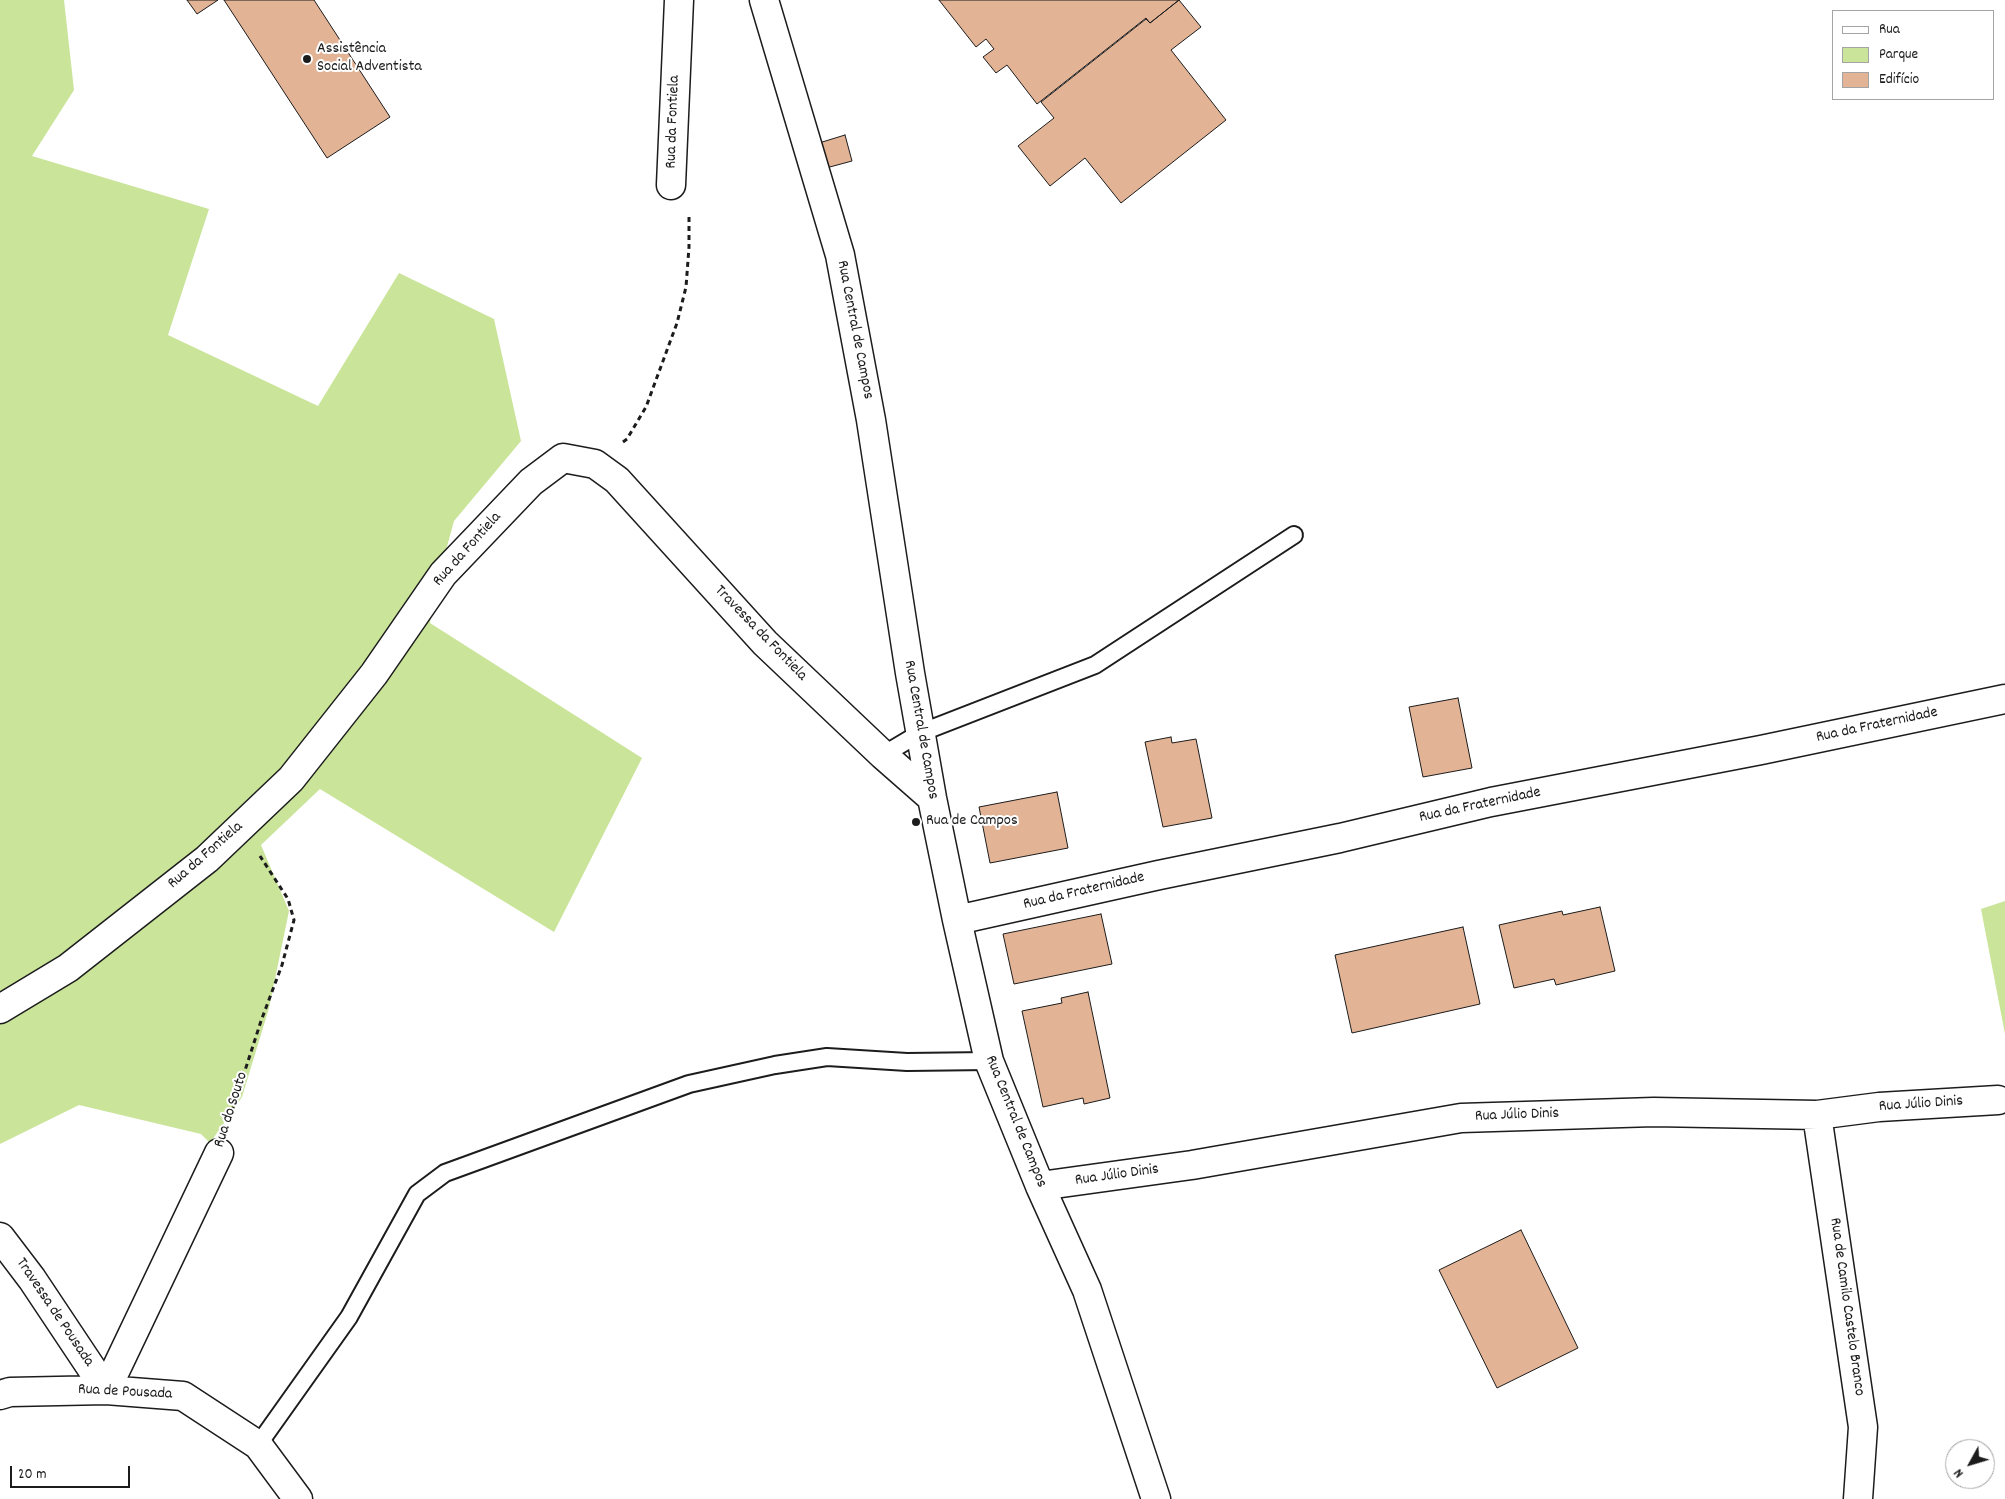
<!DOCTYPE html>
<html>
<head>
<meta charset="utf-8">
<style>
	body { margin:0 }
	#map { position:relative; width:2005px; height:1499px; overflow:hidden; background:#fff; font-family:Dekko,sans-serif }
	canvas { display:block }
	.legend { position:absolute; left:1832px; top:10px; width:162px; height:90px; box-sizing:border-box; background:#fff; border:1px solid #a4a4a4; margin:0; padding:6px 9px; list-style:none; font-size:15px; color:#1c1c1c }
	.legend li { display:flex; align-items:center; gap:10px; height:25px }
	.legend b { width:25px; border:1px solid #a4a4a4 }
	.north { position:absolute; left:1945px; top:1439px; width:50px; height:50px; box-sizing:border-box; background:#fff; border:1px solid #a4a4a4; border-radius:50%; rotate:231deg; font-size:14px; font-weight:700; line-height:20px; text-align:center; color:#1c1c1c }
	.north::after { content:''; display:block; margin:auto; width:18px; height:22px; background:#1c1c1c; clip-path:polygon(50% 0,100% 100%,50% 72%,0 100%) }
	.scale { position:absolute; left:10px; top:1466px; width:120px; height:22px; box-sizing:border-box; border:2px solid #1c1c1c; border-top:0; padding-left:6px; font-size:15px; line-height:18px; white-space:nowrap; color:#1c1c1c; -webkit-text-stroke:4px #fff; paint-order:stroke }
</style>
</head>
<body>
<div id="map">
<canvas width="2005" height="1499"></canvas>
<ul class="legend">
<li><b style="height:6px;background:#fff"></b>Rua</li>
<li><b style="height:14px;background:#cae49a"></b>Parque</li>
<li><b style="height:14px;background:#e3b395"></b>Edifício</li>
</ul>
<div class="north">N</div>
<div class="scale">20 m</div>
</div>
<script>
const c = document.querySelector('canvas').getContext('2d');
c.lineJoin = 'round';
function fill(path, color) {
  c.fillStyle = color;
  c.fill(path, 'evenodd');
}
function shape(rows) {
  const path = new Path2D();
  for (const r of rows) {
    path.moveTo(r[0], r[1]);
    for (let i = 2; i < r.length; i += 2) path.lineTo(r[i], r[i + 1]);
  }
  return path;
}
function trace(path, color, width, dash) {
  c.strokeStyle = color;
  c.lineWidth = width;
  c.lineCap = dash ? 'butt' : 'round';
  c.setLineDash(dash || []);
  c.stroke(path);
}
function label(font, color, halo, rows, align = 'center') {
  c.font = font + ' Dekko,sans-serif';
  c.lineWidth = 4;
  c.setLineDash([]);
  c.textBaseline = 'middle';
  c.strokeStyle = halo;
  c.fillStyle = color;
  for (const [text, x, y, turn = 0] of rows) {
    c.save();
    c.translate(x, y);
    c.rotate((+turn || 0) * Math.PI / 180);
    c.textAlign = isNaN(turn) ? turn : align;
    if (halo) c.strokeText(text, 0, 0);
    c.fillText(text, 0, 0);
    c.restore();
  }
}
const green = shape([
	[0,0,64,0,74,90,32,156,209,209,168,335,318,406,399,273,494,319,521,441,454,521,436,587,430,623,642,758,554,932,320,789,261,845,289,911,269,1008,242,1097,210,1143,201,1134,79,1105,0,1144],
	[2005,901,2005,1034,1981,909]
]);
const building = shape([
	[187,0,218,0,197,14,187,0],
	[224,0,314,0,390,117,327,158,224,0],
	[939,0,1179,0,1150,23,1146,18,1037,104,1007,65,996,73,983,57,994,49,986,39,976,47,939,0],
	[1179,0,1201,27,1171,50,1226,120,1121,203,1085,158,1050,186,1018,146,1054,118,1041,102,1146,19,1150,23,1179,0],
	[845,135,852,161,826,168,819,143,845,135],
	[1458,698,1472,768,1423,777,1409,707,1458,698],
	[1171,737,1172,743,1196,739,1212,818,1163,827,1145,742,1171,737],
	[1057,792,1068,848,990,863,979,807,1057,792],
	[1600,907,1615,971,1556,985,1554,979,1514,988,1499,925,1562,911,1563,915,1600,907],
	[1101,914,1112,964,1014,984,1003,934,1101,914],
	[1463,927,1480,1004,1352,1033,1335,955,1463,927],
	[1088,992,1110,1098,1084,1104,1083,1098,1043,1107,1022,1011,1062,1003,1061,998,1088,992],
	[1521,1230,1578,1348,1497,1388,1439,1270,1521,1230]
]);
const path = shape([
	[623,442,627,439,646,407,677,323,686,287,689,247,689,214],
	[229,1120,261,1021,282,965,294,920,288,899,260,856]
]);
const service = shape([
	[883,755,920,733,1095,665,1294,535],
	[258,1445,349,1317,417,1194,445,1173,689,1084,775,1065,827,1057,907,1062,989,1061]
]);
const minor = shape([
	[764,0,840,255,871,420,910,673,932,798,957,920,989,1061,1040,1186,1087,1290,1156,1499],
	[671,185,679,0],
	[957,920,1159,875,1340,838,1491,802,1761,750,2005,699],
	[0,1009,68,968,207,859,291,779,374,674,443,574,531,482,563,458,595,464,617,480,765,643,883,755,932,798],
	[1817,1115,1863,1427,1858,1499],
	[1040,1186,1192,1165,1461,1118,1654,1112,1817,1115,1879,1107,1998,1100],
	[0,1237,32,1279,106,1390],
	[106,1390,219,1153],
	[0,1395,10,1392,106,1390,183,1396,258,1445,298,1499]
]);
const markers = [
	[307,59,5,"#1c1c1c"],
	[916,822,5,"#1c1c1c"]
];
const poiNames = [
	["Assistência",317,50],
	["Social Adventista",317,68],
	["Rua de Campos",926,822]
];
const streetNames = [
	["Rua da Fontiela",674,122,-88],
	["Rua Central de Campos",854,330,79],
	["Rua da Fontiela",468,550,-48],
	["Travessa da Fontiela",760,634,46],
	["Rua da Fraternidade",1877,726,-12],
	["Rua Central de Campos",920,730,80],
	["Rua da Fraternidade",1480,806,-12],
	["Rua da Fontiela",206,856,-41],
	["Rua da Fraternidade",1084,892,-13],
	["Rua Júlio Dinis",1921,1105,-4],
	["Rua do Souto",232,1110,-72],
	["Rua Júlio Dinis",1517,1116,-2],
	["Rua Central de Campos",1015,1122,68],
	["Rua Júlio Dinis",1117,1176,-8],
	["Rua de Camilo Castelo Branco",1846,1307,82],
	["Travessa de Pousada",54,1313,56],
	["Rua de Pousada",125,1393,3]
];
fill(green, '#cae49a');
fill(building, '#e3b395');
trace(building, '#1c1c1c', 1);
trace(service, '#1c1c1c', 20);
trace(minor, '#1c1c1c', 31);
trace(path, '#1c1c1c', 3, [5, 4]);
trace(service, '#fff', 16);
trace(minor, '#fff', 28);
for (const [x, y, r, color] of markers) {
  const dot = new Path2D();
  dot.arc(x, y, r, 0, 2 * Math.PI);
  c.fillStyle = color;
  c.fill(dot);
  trace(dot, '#fff', 2);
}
label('16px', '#1c1c1c', '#fff', poiNames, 'left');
label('16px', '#1c1c1c', '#fff', streetNames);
</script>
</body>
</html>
